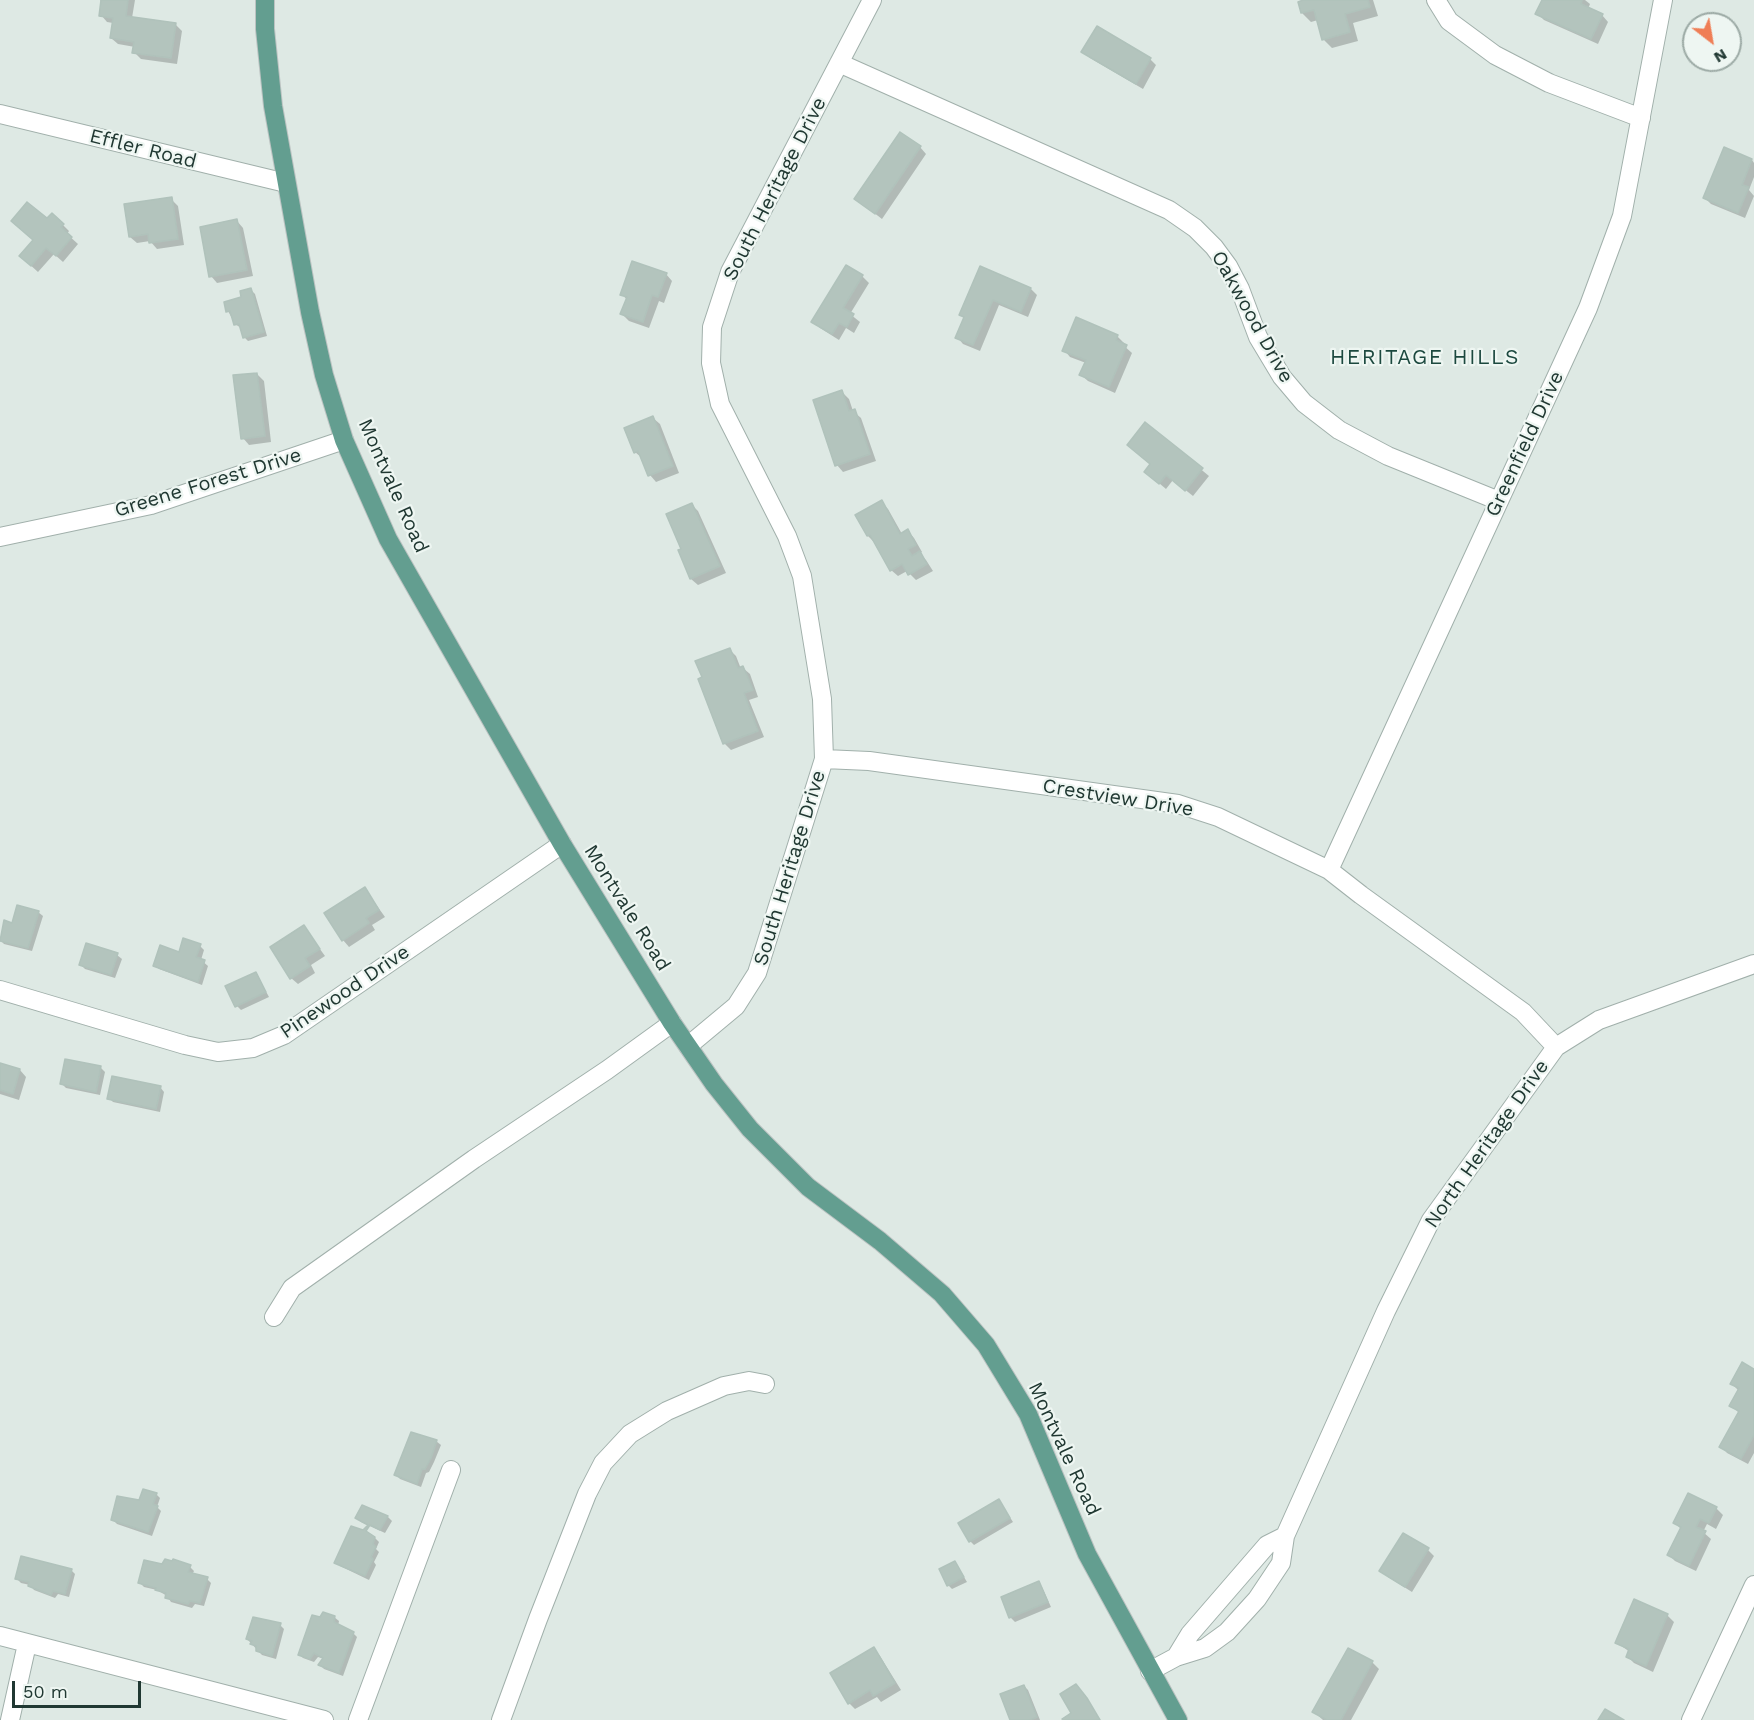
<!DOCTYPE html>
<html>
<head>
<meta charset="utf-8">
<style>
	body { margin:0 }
	#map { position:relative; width:1754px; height:1720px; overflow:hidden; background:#dee9e4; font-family:"Work Sans",sans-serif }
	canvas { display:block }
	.north { position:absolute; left:1682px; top:12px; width:60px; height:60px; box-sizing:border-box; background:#eef6f2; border:2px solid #9caaa5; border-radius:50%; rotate:149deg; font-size:16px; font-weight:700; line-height:24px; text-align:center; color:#203832 }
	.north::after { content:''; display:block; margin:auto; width:21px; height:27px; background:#ef7e56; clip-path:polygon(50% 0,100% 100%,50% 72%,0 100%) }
	.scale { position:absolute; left:12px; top:1681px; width:129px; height:27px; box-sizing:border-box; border:3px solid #203832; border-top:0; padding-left:8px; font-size:18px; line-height:21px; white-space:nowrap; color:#203832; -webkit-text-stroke:4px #eef6f2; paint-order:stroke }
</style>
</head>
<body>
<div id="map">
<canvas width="1754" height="1720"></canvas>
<div class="north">N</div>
<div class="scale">50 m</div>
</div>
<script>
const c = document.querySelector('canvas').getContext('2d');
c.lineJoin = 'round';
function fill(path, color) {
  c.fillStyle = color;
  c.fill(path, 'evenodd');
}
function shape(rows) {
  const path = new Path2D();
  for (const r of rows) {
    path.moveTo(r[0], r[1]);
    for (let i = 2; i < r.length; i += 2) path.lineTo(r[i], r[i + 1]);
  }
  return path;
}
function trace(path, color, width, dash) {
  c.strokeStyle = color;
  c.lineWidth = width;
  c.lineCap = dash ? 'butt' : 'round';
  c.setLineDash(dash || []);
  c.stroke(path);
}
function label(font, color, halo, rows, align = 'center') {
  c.font = font + ' "Work Sans",sans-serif';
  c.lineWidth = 4.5;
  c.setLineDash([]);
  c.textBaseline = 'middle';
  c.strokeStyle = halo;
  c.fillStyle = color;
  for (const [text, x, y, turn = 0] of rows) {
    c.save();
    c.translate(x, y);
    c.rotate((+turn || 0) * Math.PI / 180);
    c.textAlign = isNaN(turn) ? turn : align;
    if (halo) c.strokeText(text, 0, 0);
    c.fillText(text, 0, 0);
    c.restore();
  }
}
const shadow = shape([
	[100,0,135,0,132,18,175,24,182,31,177,64,141,59,134,52,135,47,118,44,111,38,113,23,107,22,101,15,102,3],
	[1309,0,1373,0,1378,16,1353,23,1358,41,1332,48,1323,39,1318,20,1311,22,1302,13],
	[1544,0,1585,0,1590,4,1588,9,1602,15,1608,22,1598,44,1544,20,1537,13],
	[1083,52,1150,59,1156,65,1143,89,1090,58],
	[920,147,926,154,882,219,856,199],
	[1752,160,1754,163,1754,177,1749,190,1754,196,1745,218,1711,204,1705,198],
	[171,199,178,206,184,245,157,249,150,241,137,243,130,237],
	[47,221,63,225,69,231,67,234,78,244,63,262,54,254,38,272,27,262,34,240],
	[237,221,243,228,253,276,217,283,211,276],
	[846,267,862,276,869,283,850,314,860,322,854,333,846,328,839,340,820,328,813,322],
	[981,268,1031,289,1037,295,1028,317,999,305,980,351,963,344,957,337,965,319,961,315],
	[666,274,672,281,664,303,659,301,649,328,629,321,622,314,627,300,622,294],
	[251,290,255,294,267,336,248,341,244,337,241,328,235,324,228,311],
	[1117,336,1124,343,1123,345,1132,353,1115,393,1088,381,1081,375,1086,363,1070,357,1064,350],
	[257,374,264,381,271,442,249,445,243,438],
	[842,392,849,399,853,411,861,418,876,461,843,472,837,465],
	[653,418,660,424,679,473,656,482,650,475,642,458,635,452],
	[1146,424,1209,476,1193,496,1173,480,1166,489,1153,478,1152,465,1129,445],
	[881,502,888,509,902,534,908,531,914,538,922,552,919,553,926,560,933,571,916,580,907,571,898,576,891,570,874,542,868,536],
	[692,505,698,511,726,573,698,585,691,579,680,551,683,550],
	[729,649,736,656,741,669,743,668,750,674,758,697,749,700,764,737,731,750,724,743],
	[365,889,385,917,372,925,375,930,349,947,343,940],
	[38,912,43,916,32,951,4,944,0,940,5,922,13,924],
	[304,927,325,956,311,965,315,973,298,984,291,978],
	[200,946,204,950,201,960,208,966,202,985,159,969,155,965],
	[117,955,122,959,115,978,85,969,81,965],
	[256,973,269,997,241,1010,237,1006],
	[0,1064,20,1070,26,1077,19,1100,0,1094],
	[101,1068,105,1072,100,1095,66,1088,62,1084],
	[160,1087,164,1092,160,1112,113,1102,109,1098],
	[1754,1371,1754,1453,1748,1464,1727,1453,1721,1446,1739,1413,1731,1405,1739,1391,1732,1384],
	[436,1441,441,1445,434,1462,429,1472,426,1473,421,1487,400,1479,396,1475],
	[156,1494,160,1498,157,1507,161,1511,152,1536,117,1524,113,1520,140,1501],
	[1002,1505,1013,1522,974,1545,970,1541],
	[363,1507,388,1517,392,1521,385,1533,361,1522,357,1518],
	[1716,1508,1723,1515,1716,1529,1707,1524,1703,1532,1711,1539,1696,1571,1675,1561,1669,1555,1681,1529,1675,1523],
	[375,1538,379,1542,376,1549,379,1552,374,1562,376,1565,369,1580,340,1566,336,1562],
	[1428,1550,1434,1556,1412,1592,1388,1577,1381,1570],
	[955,1562,967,1582,952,1589,948,1585],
	[163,1566,190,1567,194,1571,192,1575,207,1579,211,1583,204,1606,195,1604,192,1608,171,1602,167,1596,157,1590,144,1587,140,1583],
	[71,1570,75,1574,69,1597,58,1594,55,1598,34,1590,30,1585,21,1583,17,1579],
	[1038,1582,1042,1587,1051,1607,1015,1622,1011,1618,1003,1597],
	[1667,1615,1674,1622,1653,1672,1634,1663,1628,1657,1630,1652,1617,1643],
	[334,1617,339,1621,338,1626,353,1633,357,1637,343,1676,324,1669,320,1665,324,1659,318,1657,314,1662,303,1658,299,1654,321,1619],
	[280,1625,284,1629,276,1659,262,1655,247,1639],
	[874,1649,880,1656,901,1690,881,1702,877,1697,855,1709,849,1703],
	[1348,1650,1372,1662,1379,1669,1351,1720,1323,1720,1314,1712],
	[1024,1686,1028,1690,1040,1720,1012,1720]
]);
const building = shape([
	[101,0,128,0,126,16,176,23,171,58,132,53,134,42,110,38,113,18,99,16,101,0],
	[1303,0,1368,0,1370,7,1345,14,1350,32,1322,40,1314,10,1301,13,1298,2,1303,0],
	[1542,0,1582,0,1581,4,1603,14,1591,39,1535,14,1542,0],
	[1097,26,1151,58,1136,84,1081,52,1097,26],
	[900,132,921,146,875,214,854,199,900,132],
	[1724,147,1752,159,1742,185,1749,187,1738,213,1703,198,1724,147],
	[172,197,178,239,149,243,148,234,129,237,124,204,172,197],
	[27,202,47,218,52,213,64,224,61,227,72,237,56,256,46,248,31,266,19,256,33,240,11,221,27,202],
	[237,219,247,270,209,277,200,227,237,219],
	[632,261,667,273,658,297,652,295,643,322,620,314,627,297,620,295,632,261],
	[846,265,863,275,843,308,854,314,847,327,839,323,832,334,811,322,846,265],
	[980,266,1031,288,1021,312,993,300,973,345,955,338,964,317,959,315,980,266],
	[251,288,264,332,243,338,239,324,234,325,230,311,226,312,224,302,241,297,240,291,251,288],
	[1076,317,1118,335,1116,340,1127,345,1109,387,1079,375,1086,360,1062,351,1076,317],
	[257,373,265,436,241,439,233,375,257,373],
	[842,390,849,411,855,409,870,454,835,466,813,400,842,390],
	[653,416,673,466,648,476,638,451,634,453,624,428,653,416],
	[1145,422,1203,468,1185,491,1166,475,1159,484,1144,472,1150,464,1127,445,1145,422],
	[882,500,900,534,908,529,916,545,908,549,912,556,920,551,927,564,908,575,902,564,890,571,870,535,867,536,855,515,882,500],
	[692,503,720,566,690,579,678,550,681,549,666,514,692,503],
	[730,648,738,668,743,666,753,690,744,693,758,731,723,744,698,679,702,677,695,661,730,648],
	[365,887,379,910,366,918,369,923,342,941,324,913,365,887],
	[17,905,39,911,28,948,0,941,4,920,12,923,17,905],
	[304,925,320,949,305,958,310,966,290,979,270,947,304,925],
	[183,938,201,944,196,957,205,960,198,982,153,966,160,945,179,952,183,938],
	[86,943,118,953,111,975,79,965,86,943],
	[256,972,266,992,235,1007,225,986,256,972],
	[65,1059,101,1066,96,1092,60,1084,65,1059],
	[0,1063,20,1069,13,1094,0,1090,0,1063],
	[112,1076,161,1086,156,1109,107,1099,112,1076],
	[1742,1362,1754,1369,1754,1435,1741,1459,1719,1447,1739,1411,1729,1406,1739,1388,1730,1384,1742,1362],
	[411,1432,437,1440,431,1458,425,1469,422,1469,417,1484,394,1475,411,1432],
	[143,1489,157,1493,153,1504,158,1506,148,1532,111,1520,117,1496,139,1500,143,1489],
	[1688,1493,1717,1507,1709,1523,1700,1519,1696,1527,1706,1531,1689,1566,1667,1555,1681,1527,1673,1523,1688,1493],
	[999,1499,1010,1518,969,1542,958,1523,999,1499],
	[362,1505,388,1516,380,1530,370,1525,366,1531,375,1537,373,1544,376,1547,371,1557,373,1559,365,1576,334,1563,351,1526,363,1530,368,1525,355,1518,362,1505],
	[1403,1533,1429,1548,1405,1587,1379,1571,1403,1533],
	[21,1556,72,1569,65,1594,53,1591,51,1595,28,1586,29,1582,15,1579,21,1556],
	[165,1559,172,1561,173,1559,191,1565,188,1572,208,1577,200,1603,190,1601,188,1604,165,1598,166,1593,155,1590,156,1588,138,1583,144,1560,162,1564,165,1559],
	[955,1561,964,1577,947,1586,939,1569,955,1561],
	[1039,1581,1048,1602,1009,1618,1001,1597,1039,1581],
	[1634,1599,1668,1614,1646,1666,1626,1657,1629,1649,1615,1643,1634,1599],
	[323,1612,335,1616,334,1622,354,1632,339,1673,318,1665,323,1658,314,1653,310,1659,298,1655,312,1615,320,1617,323,1612],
	[253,1617,281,1623,272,1656,256,1651,256,1646,250,1644,252,1641,246,1639,253,1617],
	[874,1647,895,1683,873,1696,870,1690,848,1704,830,1673,874,1647],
	[1348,1648,1373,1661,1341,1720,1327,1720,1312,1712,1348,1648],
	[1076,1684,1087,1698,1100,1720,1063,1720,1062,1719,1071,1713,1060,1694,1076,1684],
	[1024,1685,1037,1717,1030,1720,1010,1720,1000,1694,1024,1685],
	[1605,1709,1624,1720,1598,1720,1605,1709]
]);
const minor = shape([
	[1436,0,1449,21,1495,55,1549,83,1641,118],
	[839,63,1169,210,1195,228,1214,247,1228,266,1240,289,1258,337,1282,377,1304,403,1339,430,1388,456,1499,501],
	[0,114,286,183],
	[0,537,151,505,344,440],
	[824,759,869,761,1178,804,1218,817,1329,870,1361,895,1523,1012,1556,1047],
	[1329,870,1588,308,1622,216,1663,0],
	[0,990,185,1045,218,1052,253,1048,284,1035,562,844],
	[688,1046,736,1006,757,973,824,759,822,699,802,576,787,536,720,404,711,363,712,327,730,272,872,0],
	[274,1317,292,1288,474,1159,607,1070,672,1023],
	[0,1636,324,1720],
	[1176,1657,1190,1634,1267,1545,1285,1536],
	[1150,1671,1176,1657,1205,1648,1227,1632,1257,1599,1281,1563,1285,1536,1386,1311,1431,1220,1556,1047,1599,1020,1754,964],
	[10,1720,27,1644],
	[358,1720,451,1470],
	[501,1720,538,1619,587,1494,603,1463,630,1434,667,1411,724,1386,749,1381,765,1384],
	[1691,1720,1754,1585]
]);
const major = shape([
	[265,0,265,29,273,106,310,312,324,375,344,440,388,539,562,844,672,1023,714,1084,750,1129,808,1187,880,1241,942,1294,986,1345,1028,1414,1087,1554,1178,1720]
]);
const streetNames = [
	["Effler Road",143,149,14],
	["South Heritage Drive",775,189,-63],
	["Oakwood Drive",1252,317,61],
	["Greenfield Drive",1525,444,-65],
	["Greene Forest Drive",208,483,-17],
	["Montvale Road",393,486,66],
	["Crestview Drive",1118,798,9],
	["South Heritage Drive",790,868,-73],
	["Montvale Road",627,908,58],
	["Pinewood Drive",345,992,-34],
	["North Heritage Drive",1487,1144,-55],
	["Montvale Road",1064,1449,65]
];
const neighbourhoodNames = [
	["HERITAGE HILLS",1425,358]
];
fill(shadow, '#0003');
fill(building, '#b3c4bd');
trace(building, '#b0c2bb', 1.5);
trace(minor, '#a1b0ab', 20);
trace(major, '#bcc3c2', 20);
trace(minor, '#fff', 18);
trace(major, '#639e90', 18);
label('20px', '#203832', '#eef6f2', streetNames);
c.letterSpacing = '1.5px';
label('21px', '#1c493f', '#eef6f2', neighbourhoodNames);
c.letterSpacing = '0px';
</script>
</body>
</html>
